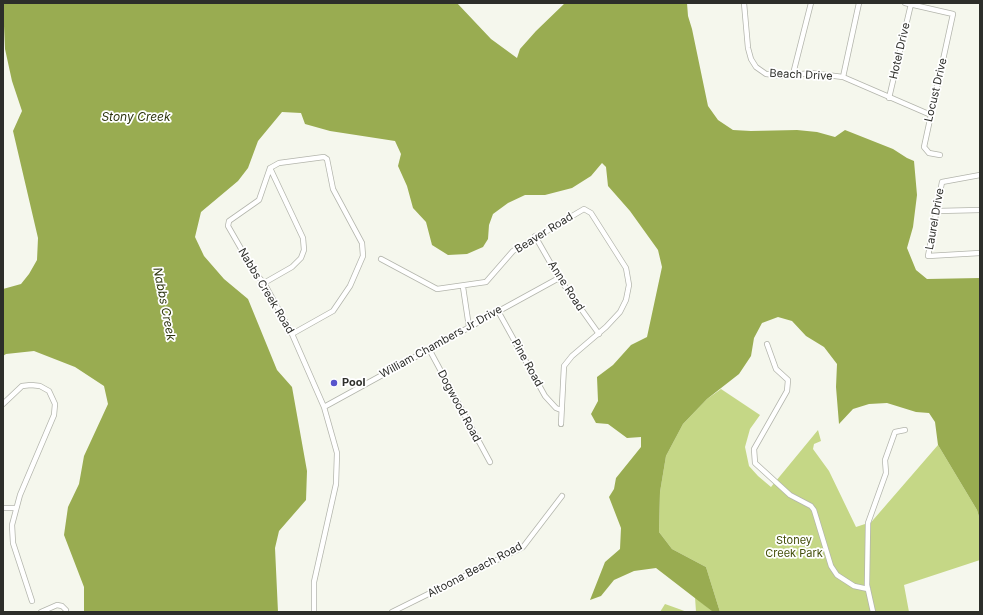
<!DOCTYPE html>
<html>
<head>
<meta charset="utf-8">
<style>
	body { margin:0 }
	#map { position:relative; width:983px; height:615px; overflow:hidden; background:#f5f7ed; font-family:Inter,sans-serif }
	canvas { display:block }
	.frame { position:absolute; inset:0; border:4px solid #2d2e2a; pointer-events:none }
</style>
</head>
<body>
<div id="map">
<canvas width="983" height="615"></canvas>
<div class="frame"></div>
</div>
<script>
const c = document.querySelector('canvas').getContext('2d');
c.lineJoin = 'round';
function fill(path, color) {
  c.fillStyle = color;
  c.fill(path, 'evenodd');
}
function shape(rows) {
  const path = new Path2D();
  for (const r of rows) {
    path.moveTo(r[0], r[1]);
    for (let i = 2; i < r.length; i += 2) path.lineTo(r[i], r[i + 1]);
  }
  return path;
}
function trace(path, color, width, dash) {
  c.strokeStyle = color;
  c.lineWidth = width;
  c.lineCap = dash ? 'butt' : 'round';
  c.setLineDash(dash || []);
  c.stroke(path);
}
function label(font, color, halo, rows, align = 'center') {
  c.font = font + ' Inter,sans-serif';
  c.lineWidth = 3.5;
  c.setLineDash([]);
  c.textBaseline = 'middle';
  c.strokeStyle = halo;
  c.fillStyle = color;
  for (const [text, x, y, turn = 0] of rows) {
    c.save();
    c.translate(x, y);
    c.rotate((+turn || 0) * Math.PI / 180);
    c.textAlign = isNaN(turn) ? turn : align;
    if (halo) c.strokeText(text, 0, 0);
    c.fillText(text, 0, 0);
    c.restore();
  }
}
const green = shape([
	[721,389,760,415,750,429,745,447,749,466,758,476,771,487,818,430,821,441,814,444,813,449,829,471,856,527,865,524,867,527,938,445,977,510,980,520,980,560,904,585,909,612,720,612,706,567,672,549,659,532,660,492,666,456,683,424,707,399],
	[695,597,713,612,696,612],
	[665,604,679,609,687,612,660,612]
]);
const water = shape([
	[3,3,457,3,491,39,517,58,520,49,536,31,565,3,687,3,688,16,692,29,708,106,718,120,733,130,751,131,797,130,817,132,835,137,845,130,893,149,907,158,914,161,917,195,913,227,907,248,916,270,927,279,980,278,980,520,977,510,938,445,935,422,929,413,916,412,887,403,869,404,853,409,839,424,836,387,837,364,824,347,806,336,792,321,778,317,762,323,754,338,751,356,739,374,707,399,683,424,666,456,660,492,659,532,672,549,706,567,720,612,713,612,656,568,634,571,614,580,601,596,590,600,605,562,620,549,621,528,609,497,614,489,616,478,641,447,641,437,627,438,608,424,596,423,591,414,598,401,597,377,613,365,631,345,647,337,662,267,658,250,630,211,608,186,606,167,602,163,591,176,572,188,545,195,525,195,508,203,493,214,489,225,488,239,483,247,467,254,448,255,432,245,426,222,413,208,407,186,398,166,401,154,395,141,330,131,305,124,301,113,282,112,258,141,248,168,238,181,201,212,195,237,204,256,224,279,248,299,277,370,292,387,307,471,306,500,279,531,275,548,278,612,84,612,84,587,64,535,68,507,79,484,84,456,108,404,104,386,75,367,34,351,6,354,3,356,3,289,21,284,29,274,37,260,38,238,13,131,22,111,12,81,5,49]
]);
const street = shape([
	[744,3,748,48,751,59,756,67,766,74,784,76,811,73,843,77,931,115],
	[905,3,953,14,924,147,929,153,940,155],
	[793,74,811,3],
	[843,77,859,3],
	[889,98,911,4],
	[980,175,942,182,928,256,980,253],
	[937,211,980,210],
	[535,236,559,278,599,334],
	[381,259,437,289,486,282,513,251,584,209,591,213,626,268,629,285,626,300,620,312,606,327,572,356,564,366,561,424],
	[264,283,292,267,301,258,304,250,303,238,270,168],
	[463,287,469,327],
	[498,311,545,396,556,408,561,410],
	[292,334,333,311,350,286,363,256,362,243,333,189,327,159,324,157,279,163,270,168,259,200,229,221,228,226,255,273,264,283,292,334,324,407,337,453,336,484,314,582,314,612],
	[767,344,776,369,788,380,787,391,754,449,755,463,790,495,811,506,814,510,831,566,837,575,854,586,868,589],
	[429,349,490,462],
	[3,404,22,386,31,385,40,386,49,391,55,404,54,415,20,495,12,525,13,543,32,601],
	[324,407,559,278],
	[3,508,15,508],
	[41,612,57,605,62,606,66,610],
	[392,612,523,547,562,496],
	[873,612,867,585,868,523,886,473,885,460,895,432,905,430]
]);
const markers = [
	[334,383,4,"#5754cc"]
];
const streetNames = [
	["Hotel Drive",900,51,-77],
	["Beach Drive",801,75,3],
	["Locust Drive",936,90,-77],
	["Laurel Drive",935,219,-80],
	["Beaver Road",544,233,-32],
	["Anne Road",566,286,57],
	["Nabbs Creek Road",266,291,59],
	["William Chambers Jr Drive",441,342,-29],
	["Pine Road",527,363,61],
	["Dogwood Road",459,406,62],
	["Altoona Beach Road",475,570,-28]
];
const poiNames = [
	["Pool",342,383]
];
const parkNames = [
	["Stoney",794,541],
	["Creek Park",794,554]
];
const waterNames = [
	["Stony Creek",136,117],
	["Nabbs Creek",164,304,79]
];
fill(green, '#c5d786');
fill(water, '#99ac51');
trace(street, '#b3b5ac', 6);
trace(street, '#fff', 4.5);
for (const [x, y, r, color] of markers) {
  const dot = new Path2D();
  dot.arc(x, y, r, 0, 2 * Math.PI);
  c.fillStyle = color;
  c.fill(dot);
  trace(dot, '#fff', 1.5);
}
label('11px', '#2d2e2a', '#fff', streetNames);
label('bold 11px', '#2d2e2a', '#fff', poiNames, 'left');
label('11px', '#444f0a', '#fff', parkNames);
label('italic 12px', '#2e360f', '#fff', waterNames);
</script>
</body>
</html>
